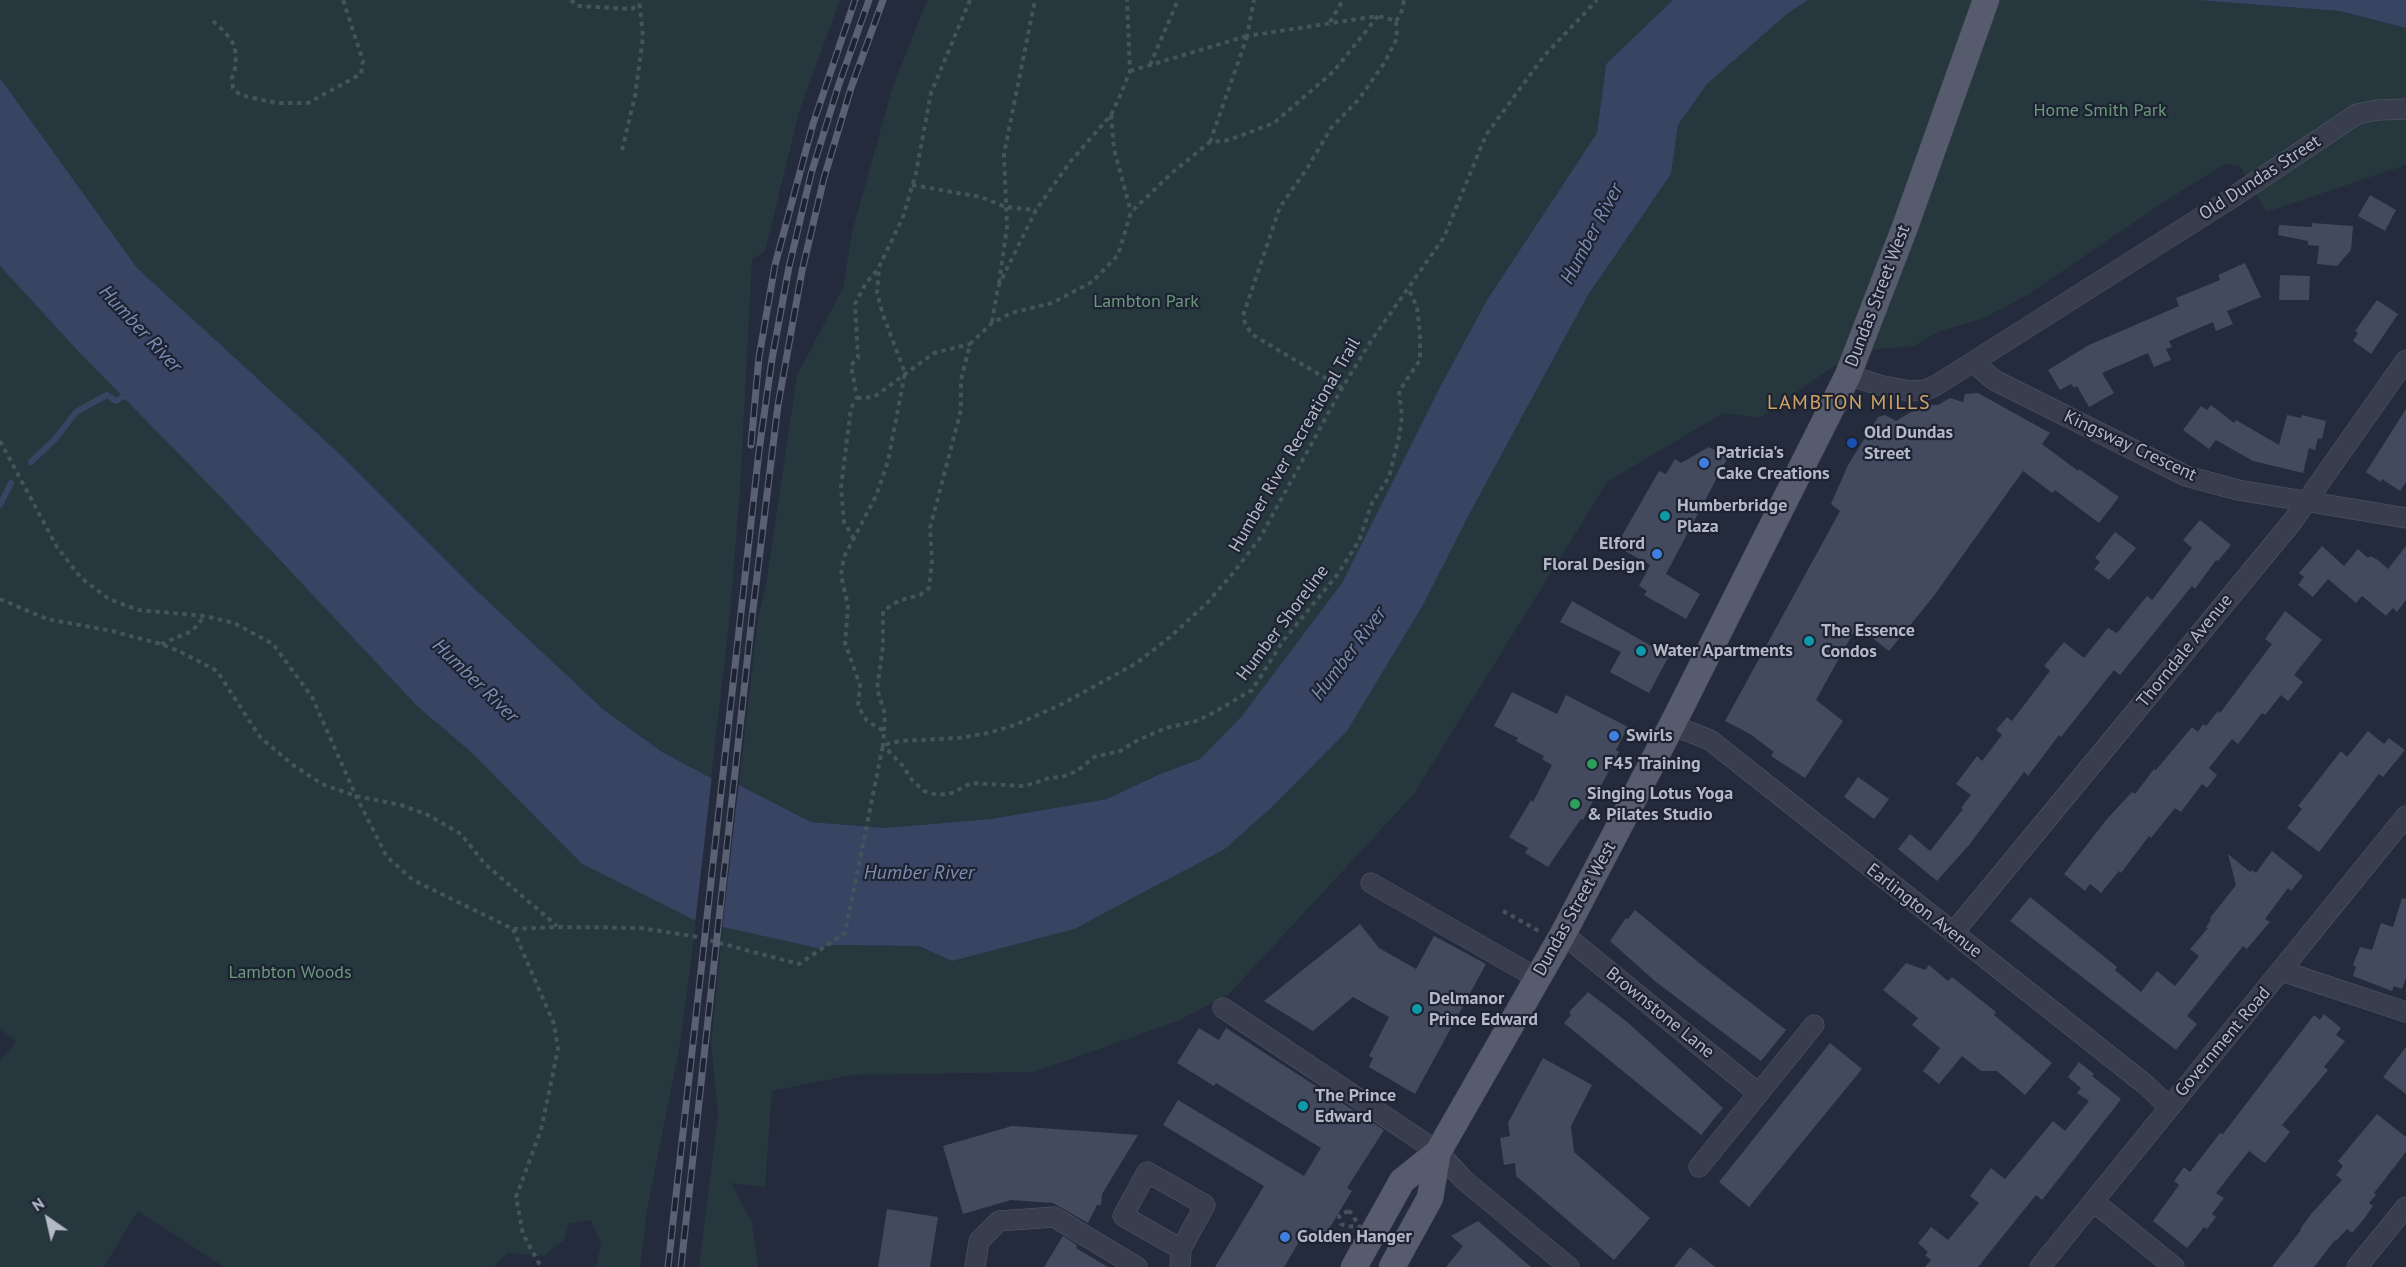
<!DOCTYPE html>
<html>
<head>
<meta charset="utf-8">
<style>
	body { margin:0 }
	#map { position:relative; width:2406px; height:1267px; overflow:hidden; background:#242b3c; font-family:"PT Sans",sans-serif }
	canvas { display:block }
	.north { position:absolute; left:18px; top:1189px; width:60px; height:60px; -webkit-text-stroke:4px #1d2332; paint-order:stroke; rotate:326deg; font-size:16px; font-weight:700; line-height:24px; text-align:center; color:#b4b9c8 }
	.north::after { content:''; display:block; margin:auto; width:21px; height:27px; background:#b4b9c8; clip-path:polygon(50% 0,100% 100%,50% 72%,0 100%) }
</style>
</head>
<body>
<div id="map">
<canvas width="2406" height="1267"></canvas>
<div class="north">N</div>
</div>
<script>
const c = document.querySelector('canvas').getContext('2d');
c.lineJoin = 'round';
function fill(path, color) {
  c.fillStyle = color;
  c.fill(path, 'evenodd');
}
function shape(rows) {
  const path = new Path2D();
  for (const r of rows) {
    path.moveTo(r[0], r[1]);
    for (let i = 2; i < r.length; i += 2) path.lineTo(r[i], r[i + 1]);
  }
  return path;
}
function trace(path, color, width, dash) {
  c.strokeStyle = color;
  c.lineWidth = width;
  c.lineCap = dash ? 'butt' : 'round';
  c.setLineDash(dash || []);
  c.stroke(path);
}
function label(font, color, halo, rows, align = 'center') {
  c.font = font + ' "PT Sans",sans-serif';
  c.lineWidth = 4.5;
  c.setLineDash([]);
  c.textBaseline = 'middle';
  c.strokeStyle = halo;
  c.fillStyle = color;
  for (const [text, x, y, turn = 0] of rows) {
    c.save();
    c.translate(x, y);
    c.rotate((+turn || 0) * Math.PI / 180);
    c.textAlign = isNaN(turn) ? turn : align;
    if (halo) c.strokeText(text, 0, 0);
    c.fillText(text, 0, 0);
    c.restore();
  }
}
const green = shape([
	[0,0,840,0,800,109,765,251,752,260,740,490,730,615,711,778,662,752,604,710,477,591,344,458,137,268,0,78],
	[927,0,1673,0,1606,64,1597,133,1487,300,1441,385,1342,583,1242,716,1200,759,1160,774,1107,799,991,819,884,828,811,822,739,785,758,618,766,585,797,375,843,288,852,232,892,89],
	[1808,0,2196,0,2340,11,2406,28,2406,165,2266,212,2240,166,2225,164,2167,200,2026,296,1982,319,1940,331,1914,346,1869,350,1834,366,1760,418,1724,413,1608,481,1413,795,1229,994,1178,1021,1034,1072,852,1075,772,1091,765,1187,731,1183,752,1222,758,1267,699,1267,718,1115,711,1043,723,927,817,948,835,945,919,946,952,961,1225,849,1272,807,1347,731,1423,605,1473,507,1588,295,1671,174,1678,125,1707,84,1787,14],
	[0,266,78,351,217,493,418,707,470,751,582,864,696,921,681,1039,647,1210,640,1267,596,1267,601,1244,591,1220,569,1224,564,1240,544,1256,507,1253,494,1267,224,1267,138,1211,104,1267,0,1267,0,1061,16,1042,0,1028]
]);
const water = shape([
	[1673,0,1808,0,1787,14,1707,84,1678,125,1671,174,1588,295,1473,507,1423,605,1347,731,1272,807,1225,849,1074,929,952,961,919,946,835,945,817,948,696,921,582,864,470,751,418,707,217,493,78,351,0,266,0,78,137,268,344,458,477,591,604,710,662,752,711,778,739,785,811,822,884,828,991,819,1107,799,1160,774,1200,759,1242,716,1342,583,1441,385,1487,300,1597,133,1606,64],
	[2196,0,2406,0,2406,28,2340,11]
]);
const pier = shape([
	[712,775,739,782,722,930,695,924]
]);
const stream = shape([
	[31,462,56,438,76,412,107,395,116,401,123,397],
	[0,505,11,483]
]);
const building = shape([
	[2370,195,2396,210,2385,231,2358,216],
	[2312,223,2353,226,2351,250,2337,266,2317,264,2319,246,2308,245,2308,241,2278,235,2279,225,2312,227],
	[2245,263,2261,297,2227,311,2233,324,2216,331,2213,322,2169,341,2172,347,2166,349,2171,360,2154,367,2148,353,2102,373,2114,393,2089,407,2077,386,2074,388,2071,384,2060,390,2048,370,2089,345,2179,306,2176,298,2220,280,2218,275],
	[2280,275,2310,276,2309,300,2279,300],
	[2377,300,2398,314,2371,354,2353,341,2358,333,2355,331],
	[1978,393,2050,433,2042,444,2078,471,2079,469,2119,497,2099,523,2055,490,2052,493,2023,471,1933,597,1889,651,1857,626,1816,700,1843,721,1805,778,1771,756,1774,752,1750,734,1725,721,1840,511,1831,504,1848,465,1878,417,1885,415,1896,421,1911,412,1932,405,1938,405,1950,398,1963,402,1965,394],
	[2211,405,2234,423,2236,420,2279,445,2287,415,2301,418,2302,415,2326,421,2322,439,2318,438,2315,450,2309,448,2303,473,2253,461,2216,440,2209,449,2183,430,2201,406,2207,410],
	[2406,409,2406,482,2400,491,2382,479,2381,482,2366,472],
	[1709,447,1728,457,1666,574,1700,594,1686,619,1644,595,1647,591,1639,586,1650,565,1616,546,1659,471,1666,474,1675,459,1681,463],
	[2200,520,2231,545,2218,561,2216,560,2195,589,2192,586,2120,675,2114,670,2061,737,2059,735,2028,776,2024,772,1969,845,1937,881,1898,849,1910,834,1930,851,1963,809,1961,808,1971,795,1956,784,1977,756,1982,761,2002,735,1996,730,2007,717,2012,721,2050,671,2044,666,2064,642,2084,658,2108,628,2117,633,2147,596,2152,600,2192,548,2183,540],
	[2115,532,2136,548,2109,580,2094,569,2100,562,2095,558],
	[2322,546,2344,566,2358,549,2368,558,2370,556,2378,560,2388,569,2406,546,2406,600,2397,612,2393,608,2386,616,2362,596,2356,603,2328,579,2313,597,2298,585,2304,577,2299,573],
	[1572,601,1669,656,1649,693,1610,672,1621,652,1560,622],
	[2285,611,2322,640,2294,675,2303,682,2288,701,2281,695,2265,715,2262,713,2238,744,2232,739,2209,768,2217,775,2207,788,2202,784,2181,812,2175,808,2151,838,2149,836,2121,873,2119,871,2101,893,2090,884,2085,891,2064,874,2107,819,2132,792,2135,794,2154,769,2156,770,2192,727,2198,732,2203,724,2206,726,2218,711,2220,713,2272,644,2265,639],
	[1512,692,1557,714,1566,695,1628,727,1616,750,1619,752,1583,820,1581,819,1548,867,1525,853,1528,848,1509,837,1531,800,1533,802,1552,765,1542,759,1544,756,1516,741,1518,738,1494,726],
	[2368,731,2384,744,2389,738,2405,750,2383,777,2379,774,2319,852,2287,828,2302,809,2298,806,2341,751,2347,757],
	[1858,777,1889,799,1874,819,1844,797],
	[2272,851,2303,876,2291,891,2288,888,2265,919,2270,922,2257,937,2247,949,2243,946,2187,1016,2197,1024,2176,1050,2010,921,2030,897,2117,967,2115,970,2141,992,2157,971,2175,986,2199,956,2190,949,2208,928,2206,927,2211,920,2210,918,2236,885,2228,854,2250,872,2252,870,2256,873],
	[2402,898,2406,899,2406,978,2402,989,2394,986,2392,991,2353,976,2356,967,2353,965,2360,947,2372,950,2381,923,2393,927],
	[1635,910,1703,966,1786,1030,1761,1061,1656,982,1610,941,1626,918,1628,919],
	[1360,924,1379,948,1416,969,1434,936,1486,964,1415,1094,1369,1067,1373,1058,1369,1056,1389,1017,1353,997,1313,1031,1264,1001],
	[1906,963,1925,970,1929,965,1948,981,1952,977,1996,1012,1994,1015,2052,1063,2025,1095,1997,1071,1981,1071,1962,1056,1939,1084,1923,1071,1940,1048,1912,1025,1918,1018,1883,990],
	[1588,992,1626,1021,1723,1108,1701,1135,1564,1023,1571,1015,1569,1012],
	[2324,1014,2341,1028,2336,1035,2345,1041,2324,1067,2328,1070,2282,1125,2290,1132,2265,1163,2249,1151,2216,1193,2224,1198,2212,1214,2216,1217,2207,1229,2204,1227,2201,1231,2187,1248,2153,1221,2179,1185,2174,1181,2184,1167,2190,1172,2220,1133,2223,1134,2314,1015,2320,1020],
	[1199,1028,1219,1040,1226,1028,1384,1130,1347,1188,1352,1191,1324,1237,1308,1227,1284,1267,1215,1267,1264,1186,1163,1125,1178,1100,1304,1176,1321,1148,1216,1083,1214,1086,1177,1063],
	[1830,1043,1862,1069,1749,1207,1719,1182],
	[2406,1047,2406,1094,2383,1077],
	[1543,1058,1592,1085,1571,1126,1574,1152,1650,1218,1614,1260,1516,1176,1515,1163,1504,1165,1500,1138,1510,1136,1508,1123],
	[2079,1062,2094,1074,2092,1076,2121,1099,2116,1106,2042,1200,2036,1195,1978,1267,1925,1267,1931,1260,1925,1255,1928,1252,1918,1243,1931,1227,1948,1240,1979,1203,1970,1196,1991,1168,2005,1179,2053,1121,2065,1131,2089,1101,2077,1093,2081,1088,2068,1077],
	[2377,1114,2406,1137,2406,1152,2374,1193,2376,1195,2369,1203,2373,1206,2364,1219,2352,1233,2347,1229,2336,1241,2335,1240,2314,1267,2272,1267,2301,1230,2300,1229,2312,1213,2342,1180,2336,1175,2343,1166,2338,1161],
	[1012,1126,1084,1131,1138,1135,1102,1194,1101,1205,1097,1205,1088,1223,1053,1203,1011,1200,963,1214,943,1146],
	[887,1209,938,1217,930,1267,878,1267],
	[1478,1221,1531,1267,1446,1267,1463,1246,1451,1236],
	[1063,1236,1077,1245,1076,1248,1108,1267,1044,1267],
	[1690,1247,1715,1267,1674,1267]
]);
const path = shape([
	[571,0,577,6,632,9,639,3],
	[970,0,931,93,916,173,903,217,879,267,877,293,883,315,905,373,888,461,876,496,844,557,841,575,848,606,845,643,860,685,858,706,867,721,884,731,883,745,903,766,912,780,924,791,938,795,952,793,971,783,1025,786,1049,778,1062,777,1077,771,1094,757,1120,751,1138,740,1166,728,1196,721,1213,713,1252,690,1283,641,1337,575,1359,541,1372,503,1389,477,1399,437,1402,416,1399,391,1420,360,1420,334,1417,307,1409,290],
	[213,21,225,32,235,46,236,65,232,78,233,88,240,95,277,103,308,103,361,74,363,61,343,0],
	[1396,21,1401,14,1404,0],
	[1330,22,1343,0],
	[1150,65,1178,0],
	[1130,71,1247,36],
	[1111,115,1114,149,1131,212],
	[1210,142,1247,37],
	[622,150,635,96,643,37,639,0],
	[912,185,981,197,1005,207,1036,210],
	[999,283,1007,227,1004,154,1035,0],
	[992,322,998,287,1036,210,1070,162,1111,115,1120,96,1130,71,1127,0],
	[1342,388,1253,335,1246,326,1243,316,1280,207,1308,167,1331,128,1359,99,1385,62,1397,38,1396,21,1378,16],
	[857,398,874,397,934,353,970,344],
	[0,441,57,547,81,578,109,599,138,610,205,616,234,623,273,644,312,697,356,796,387,857,413,880,513,929,557,927,640,928,693,936,799,964,845,933,883,745,900,741,959,738,988,733,1015,725,1062,704,1135,664,1170,637,1207,603,1234,572,1260,538,1342,388,1371,341,1444,237,1486,135,1544,56,1597,0],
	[854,539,844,522,841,487,851,408,857,398,851,365,858,358,855,304,866,283,878,269],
	[0,599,47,619,112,631,161,644,181,652,217,671,260,737,293,765,322,784,356,796,401,805,426,814,461,834,485,864,557,926],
	[161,644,192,631,204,617],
	[884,731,885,714,877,689,883,646,883,611,898,601,920,595,929,588,932,560,930,528,961,410,961,380,970,344,992,323,1011,313,1052,303,1092,282,1118,255,1131,212,1173,172,1210,142,1229,140,1274,123,1334,71,1378,16,1247,36,1254,0],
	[1503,911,1539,931],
	[513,929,554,1024,558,1049,541,1130,516,1197,523,1234,541,1267],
	[1348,1211,1351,1213,1360,1227,1346,1226,1341,1224,1339,1216,1348,1211]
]);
const minor = shape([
	[1973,362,1994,380,2186,476,2238,490,2406,518],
	[1848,375,1879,385,1909,391,1925,390,1935,386,2230,199,2357,114,2378,110,2406,109],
	[1672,725,1710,740,2146,1085,2169,1107],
	[1371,883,1537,978],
	[1953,933,2292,522,2406,360],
	[1563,934,1758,1093],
	[2282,971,2406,1012],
	[1223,1008,1438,1152,1464,1180,1569,1267],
	[1699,1167,1814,1025],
	[2094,1202,2174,1267],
	[975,1267,979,1241,999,1221,1054,1217,1137,1267],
	[1180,1267,1181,1249,1205,1205,1147,1172,1123,1216,1181,1249],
	[2040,1267,2406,816],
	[2357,1267,2406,1207]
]);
const major = shape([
	[1354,1267,1402,1181,1438,1152,1563,934,1672,725,1848,375,1905,227,1986,0],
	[1392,1267,1430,1198,1438,1152]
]);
const rail = shape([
	[751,445,759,357,775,265,813,124,855,0],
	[668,1267,759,451,772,359,789,267,811,174,839,84,869,0],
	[681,1267,752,617,778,405,802,271,824,178,851,88,883,0]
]);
const markers = [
	[1852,443,6,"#1a4fb4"],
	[1704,463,6,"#3f7fe0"],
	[1665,516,6,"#0f9aa8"],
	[1657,554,6,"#3f7fe0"],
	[1809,641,6,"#0f9aa8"],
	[1641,651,6,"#0f9aa8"],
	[1614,736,6,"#3f7fe0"],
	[1592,764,6,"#2e9e5b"],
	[1575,804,6,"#2e9e5b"],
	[1417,1009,6,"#0f9aa8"],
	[1303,1106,6,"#0f9aa8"],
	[1285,1237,6,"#3f7fe0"]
];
const parkNames = [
	["Home Smith Park",2100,111],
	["Lambton Park",1146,302],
	["Lambton Woods",290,973]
];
const streetNames = [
	["Old Dundas Street",2260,178,-33],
	["Dundas Street West",1878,296,-69],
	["Humber River Recreational Trail",1295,445,-60],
	["Kingsway Crescent",2130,446,25],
	["Humber Shoreline",1283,623,-53],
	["Thorndale Avenue",2185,651,-51],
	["Dundas Street West",1575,909,-61],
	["Earlington Avenue",1924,911,38],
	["Brownstone Lane",1660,1013,39],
	["Government Road",2223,1042,-50]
];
const poiNames = [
	["Old Dundas",1864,433],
	["Street",1864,454],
	["Patricia's",1716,453],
	["Cake Creations",1716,474],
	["Humberbridge",1677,506],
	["Plaza",1677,527],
	["Elford",1645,544,"right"],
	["Floral Design",1645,565,"right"],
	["The Essence",1821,631],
	["Condos",1821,652],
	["Water Apartments",1653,651],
	["Swirls",1626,736],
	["F45 Training",1604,764],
	["Singing Lotus Yoga",1587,794],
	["& Pilates Studio",1587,815],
	["Delmanor",1429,999],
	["Prince Edward",1429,1020],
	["The Prince",1315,1096],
	["Edward",1315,1117],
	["Golden Hanger",1297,1237]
];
const waterNames = [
	["Humber River",1592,234,-62],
	["Humber River",140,329,47],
	["Humber River",1349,654,-53],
	["Humber River",475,681,44],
	["Humber River",919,873]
];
const neighbourhoodNames = [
	["LAMBTON MILLS",1849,403]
];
fill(green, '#26373d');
fill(water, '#394463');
fill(pier, '#242b3c');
trace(stream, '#394463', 6);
fill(building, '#434a5e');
trace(minor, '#535968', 21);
trace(major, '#414756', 27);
trace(path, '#44545b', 4, [4.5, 4.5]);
trace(minor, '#383e4d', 20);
trace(major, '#565c6d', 26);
trace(rail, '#5a6173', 7);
trace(rail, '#1d2332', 4.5, [14]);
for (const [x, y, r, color] of markers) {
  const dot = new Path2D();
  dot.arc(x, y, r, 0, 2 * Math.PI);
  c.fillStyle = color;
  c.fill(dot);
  trace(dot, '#1d2332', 2);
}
label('18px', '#6c987c', '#1d2332', parkNames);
label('18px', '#b4b9c8', '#1d2332', streetNames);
label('bold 18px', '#b4b9c8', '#1d2332', poiNames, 'left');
label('italic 20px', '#7c8baf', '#1d2332', waterNames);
c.letterSpacing = '1.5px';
label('20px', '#d1a466', '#1d2332', neighbourhoodNames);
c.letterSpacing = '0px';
</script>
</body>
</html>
